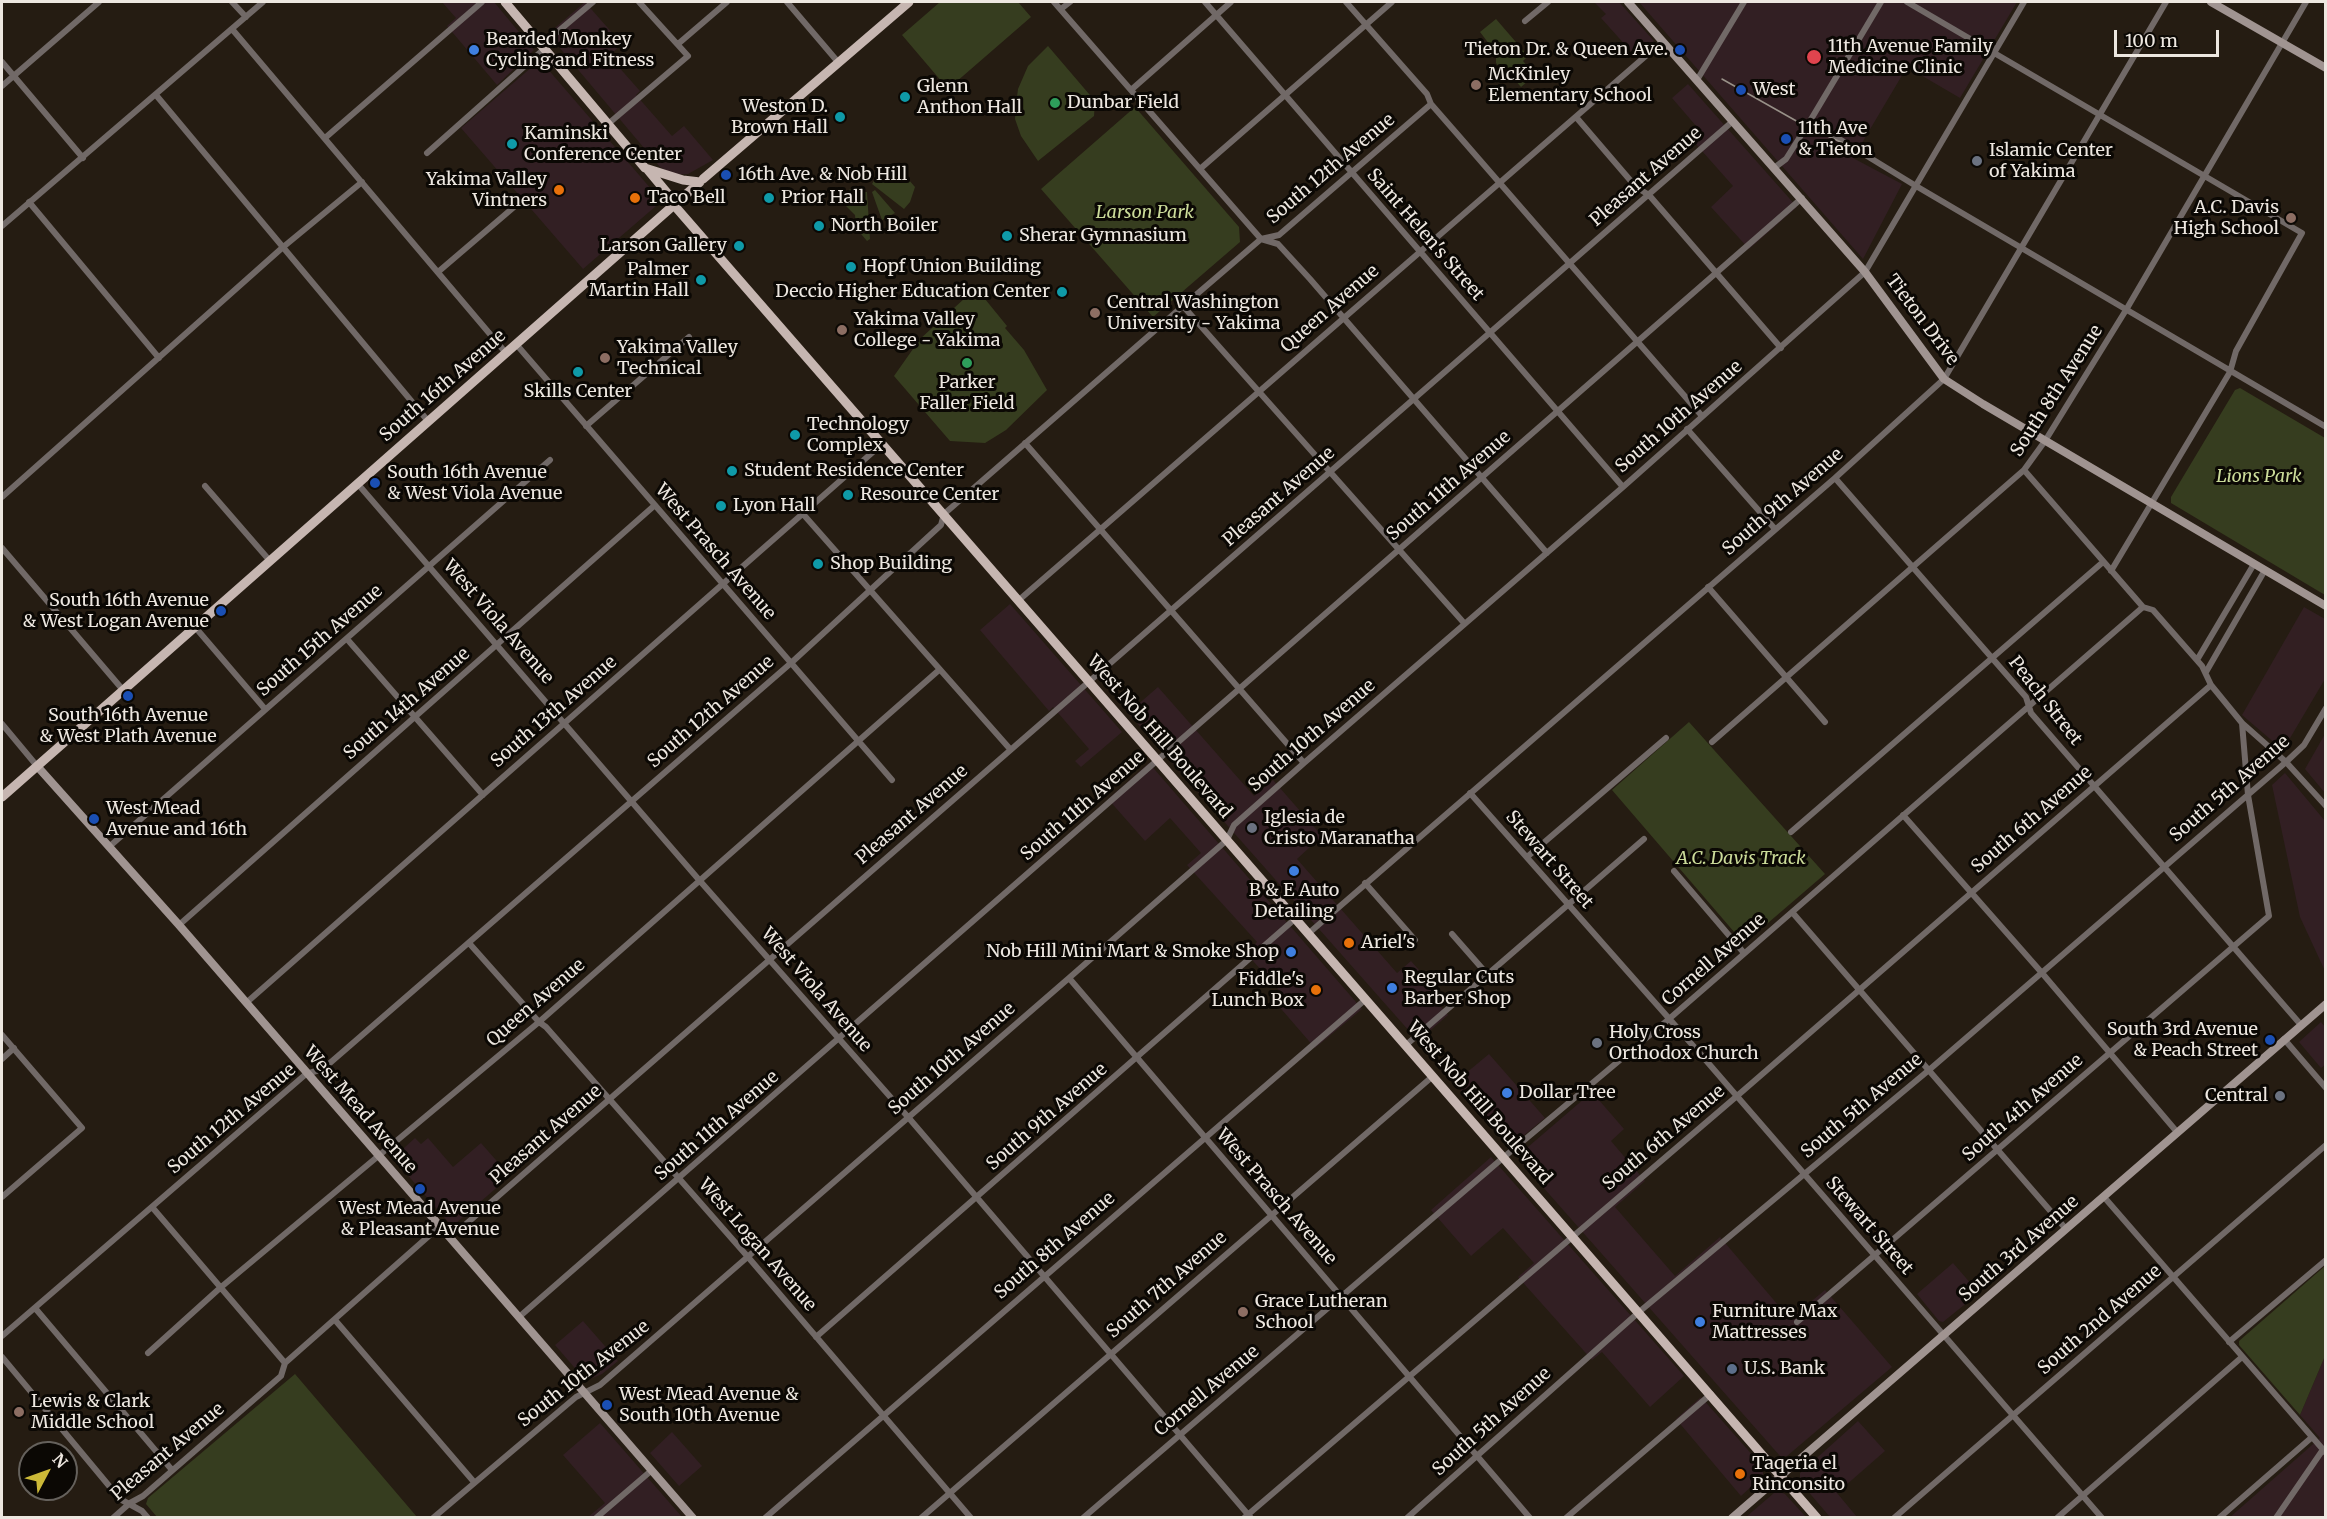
<!DOCTYPE html>
<html>
<head>
<meta charset="utf-8">
<style>
	body { margin:0 }
	#map { position:relative; width:2327px; height:1519px; overflow:hidden; background:#251c12; font-family:Merriweather,serif }
	canvas { display:block }
	.frame { position:absolute; inset:0; border:3px solid #ede7e0; pointer-events:none }
	.north { position:absolute; left:18px; top:1441px; width:60px; height:60px; box-sizing:border-box; background:#0b0804; border:2px solid #65615c; border-radius:50%; rotate:49deg; font-size:16px; font-weight:700; line-height:24px; text-align:center; color:#ede7e0 }
	.north::after { content:''; display:block; margin:auto; width:21px; height:27px; background:#ccb938; clip-path:polygon(50% 0,100% 100%,50% 72%,0 100%) }
	.scale { position:absolute; left:2114px; top:30px; width:105px; height:27px; box-sizing:border-box; border:3px solid #ede7e0; border-top:0; padding-left:8px; font-size:18px; line-height:21px; white-space:nowrap; color:#ede7e0; -webkit-text-stroke:4px #0b0804; paint-order:stroke }
</style>
</head>
<body>
<div id="map">
<canvas width="2327" height="1519"></canvas>
<div class="frame"></div>
<div class="north">N</div>
<div class="scale">100 m</div>
</div>
<script>
const c = document.querySelector('canvas').getContext('2d');
c.lineJoin = 'round';
function fill(path, color) {
  c.fillStyle = color;
  c.fill(path, 'evenodd');
}
function shape(rows) {
  const path = new Path2D();
  for (const r of rows) {
    path.moveTo(r[0], r[1]);
    for (let i = 2; i < r.length; i += 2) path.lineTo(r[i], r[i + 1]);
  }
  return path;
}
function trace(path, color, width, dash) {
  c.strokeStyle = color;
  c.lineWidth = width;
  c.lineCap = dash ? 'butt' : 'round';
  c.setLineDash(dash || []);
  c.stroke(path);
}
function label(font, color, halo, rows, align = 'center') {
  c.font = font + ' Merriweather,serif';
  c.lineWidth = 6;
  c.setLineDash([]);
  c.textBaseline = 'middle';
  c.strokeStyle = halo;
  c.fillStyle = color;
  for (const [text, x, y, turn = 0] of rows) {
    c.save();
    c.translate(x, y);
    c.rotate((+turn || 0) * Math.PI / 180);
    c.textAlign = isNaN(turn) ? turn : align;
    if (halo) c.strokeText(text, 0, 0);
    c.fillText(text, 0, 0);
    c.restore();
  }
}
const commercial = shape([
	[442,2,494,2,534,50,497,85,447,26,456,18],
	[585,2,622,44,609,56,640,91,636,95,672,136,684,126,713,160,688,174,674,175,660,167,548,34],
	[1594,2,1619,2,1654,41,1636,57,1601,18,1606,14],
	[1639,2,2017,2,1960,98,1907,67,1853,158,1902,184,1863,259],
	[540,60,658,197,656,206,583,269,461,128],
	[1688,84,1797,207,1749,249,1711,207,1733,186,1694,142,1703,134,1672,98],
	[1010,604,1122,732,1081,767,1075,761,1089,749,1053,707,1049,711,980,630],
	[1158,687,1254,796,1273,780,1322,836,1297,859,1397,973,1411,961,1434,987,1429,993,1448,1015,1418,1041,1128,713],
	[1149,763,1362,1009,1315,1048,1276,1003,1285,997,1246,953,1257,942,1187,865,1201,853,1170,818,1145,841,1108,799],
	[2285,773,2325,821,2325,971,2300,917,2272,785],
	[2321,1022,2325,1027,2326,1064,2321,1068,2299,1042],
	[1489,1054,1545,1118,1511,1146,1454,1083],
	[1592,1092,1624,1129,1611,1141,1645,1181,1615,1207,1675,1276,1720,1237,1790,1319,1825,1290,1892,1367,1787,1456,1780,1456,1520,1161,1521,1153],
	[415,1138,421,1144,428,1138,453,1167,481,1143,510,1176,455,1224,449,1223,393,1158],
	[1491,1157,1684,1376,1650,1407,1602,1352,1592,1360,1518,1277,1534,1263,1503,1228,1471,1256,1431,1210],
	[1953,1263,1979,1293,1943,1322,1939,1321,1917,1294],
	[583,1321,618,1361,602,1374,586,1381,555,1345],
	[1701,1397,1763,1467,1763,1476,1741,1496,1676,1419],
	[1858,1421,1885,1451,1837,1493,1857,1517,1830,1517,1800,1482,1800,1473],
	[600,1423,682,1517,588,1517,605,1503,563,1455],
	[672,1432,702,1466,679,1486,650,1453],
	[1780,1492,1785,1494,1806,1517,1746,1517,1774,1493]
]);
const industrial = shape([
	[2304,607,2325,619,2325,679,2283,750,2242,715],
	[2325,734,2325,793,2305,769],
	[2325,1356,2325,1517,2229,1518,2320,1438,2300,1415]
]);
const green = shape([
	[940,2,1018,2,1031,17,948,89,902,35],
	[1496,19,1528,56,1523,61,1535,75,1521,87,1506,70,1503,72,1496,63,1496,53,1480,32],
	[1048,46,1095,101,1094,116,1038,161,1021,136,1015,119,1016,105,1018,89,1028,66],
	[1135,107,1239,227,1240,242,1153,317,1041,189],
	[875,179,908,179,915,187,910,202,904,209,872,184],
	[855,186,862,192,867,192,870,239,867,241,856,228,855,215,844,204,843,194],
	[875,190,895,213,882,220,872,192],
	[965,298,985,299,1007,326,1005,328,1024,350,1047,390,1006,430,985,443,950,441,894,376,920,339],
	[2240,388,2325,438,2325,595,2171,503,2171,497,2235,390],
	[1689,722,1825,874,1747,941,1741,940,1612,790],
	[2325,1266,2325,1356,2300,1415,2239,1345,2239,1341],
	[295,1374,417,1517,157,1517,146,1504,148,1498]
]);
const street = shape([
	[232,2,246,17],
	[787,2,838,62],
	[1054,2,1261,239,1278,244,1310,279,1547,553],
	[1205,2,1623,487],
	[1346,2,1427,94,1431,104,1465,143,1702,416],
	[1907,2,2302,233,2236,351,2230,372,2111,571],
	[1061,9,1070,2],
	[1525,21,1548,2],
	[232,29,506,353],
	[678,44,727,2],
	[2,62,83,158],
	[1697,80,1744,2],
	[2,86,99,2],
	[1131,90,1231,2],
	[156,95,428,421],
	[1576,117,1636,187,1649,195,1781,348],
	[1810,121,1916,186,2326,427],
	[608,124,688,56,639,2],
	[325,138,482,2],
	[427,153,544,49,555,34,593,2],
	[1774,168,1786,159,1810,121,1881,2],
	[1200,169,1392,2],
	[29,202,159,358],
	[2,226,263,2],
	[438,272,521,201],
	[1183,306,1464,623],
	[516,344,892,780],
	[586,426,689,337],
	[1687,429,1775,529],
	[1025,443,1304,763],
	[2024,470,2143,607,2153,610,2202,666,2211,685,2242,723,2286,762,2326,806],
	[1835,478,2026,697,2031,713,2301,1025],
	[357,483,700,881,908,1117,1251,1518],
	[205,486,270,561],
	[2,497,282,248,362,182],
	[803,514,1010,749],
	[2,548,123,690],
	[1708,587,1825,722],
	[1019,600,1663,41],
	[195,627,265,709],
	[347,639,483,795],
	[2197,660,2254,564],
	[2206,672,2265,570],
	[2,724,37,766],
	[1712,742,2024,470,2045,441,2126,310,2306,2],
	[1470,793,1703,1057,2102,1518],
	[1903,815,2042,973,2177,1132],
	[1791,832,2103,562],
	[110,846,550,460],
	[1527,857,1666,738],
	[1674,871,1744,953],
	[1365,883,1415,940],
	[1792,912,2066,1229],
	[179,925,655,505],
	[1309,933,1835,478,1944,379,2166,2],
	[1452,934,1487,974],
	[469,943,539,1022,546,1027,748,1257,971,1518],
	[1069,978,1530,1518],
	[246,1003,882,444],
	[2,1035,82,1128,2,1197],
	[2284,1039,2326,1088],
	[1406,1045,1644,839],
	[2,1059,14,1048],
	[2104,1197,2326,1453],
	[152,1207,285,1363],
	[35,1308,172,1470],
	[519,1317,1802,198],
	[335,1320,474,1482],
	[1797,1322,2269,916,2248,795,2242,723],
	[2,1336,306,1074,323,1069,791,663,941,525,944,514,1183,306,1261,239,1279,235,1431,104],
	[816,1337,1296,918],
	[2229,1342,2326,1260],
	[148,1353,220,1288,539,1022,939,670],
	[2,1357,120,1499,142,1511,148,1518],
	[113,1518,130,1503,143,1496,281,1376,285,1363,439,1227,458,1231,1733,121],
	[433,1518,576,1397,600,1385,1069,978,1227,840,1234,825,1304,763,1623,487,1865,272,2024,2],
	[596,1518,652,1470],
	[765,1518,1366,999],
	[921,1518,1433,1076],
	[1083,1518,1504,1157,1669,1019,2143,607],
	[1244,1518,1737,1096,2211,685],
	[1407,1518,1639,1312,1929,1070,2286,762,2304,745,2326,708],
	[1566,1518,1711,1394],
	[1894,1518,2326,1145],
	[2057,1518,2242,1357],
	[2219,1518,2311,1438],
	[2276,1518,2322,1451]
]);
const secondary = shape([
	[1628,2,1865,272,1944,379,1983,404,2326,606],
	[2211,2,2326,68],
	[37,766,179,925,693,1518],
	[1732,1518,2326,1004]
]);
const primary = shape([
	[505,2,645,168,683,180,700,182],
	[648,170,668,194,673,204,1817,1518],
	[703,179,909,2],
	[2,797,700,182]
]);
const tram = shape([
	[1722,79,1807,127,1852,147]
]);
const markers = [
	[474,50,6,"#3f7fe0"],
	[1680,50,6,"#1a4fb4"],
	[1814,57,8,"#e0444e"],
	[1476,85,6,"#8d6e63"],
	[1741,90,6,"#1a4fb4"],
	[905,97,6,"#0f9aa8"],
	[1055,103,6,"#2e9e5b"],
	[840,117,6,"#0f9aa8"],
	[1786,139,6,"#1a4fb4"],
	[512,144,6,"#0f9aa8"],
	[1977,161,6,"#6b7280"],
	[726,175,6,"#1a4fb4"],
	[559,190,6,"#e8710a"],
	[635,198,6,"#e8710a"],
	[769,198,6,"#0f9aa8"],
	[2291,218,6,"#8d6e63"],
	[819,226,6,"#0f9aa8"],
	[1007,236,6,"#0f9aa8"],
	[739,246,6,"#0f9aa8"],
	[851,267,6,"#0f9aa8"],
	[701,280,6,"#0f9aa8"],
	[1062,292,6,"#0f9aa8"],
	[1095,313,6,"#8d6e63"],
	[842,330,6,"#8d6e63"],
	[605,358,6,"#8d6e63"],
	[967,363,6,"#2e9e5b"],
	[578,372,6,"#0f9aa8"],
	[795,435,6,"#0f9aa8"],
	[732,471,6,"#0f9aa8"],
	[375,483,6,"#1a4fb4"],
	[848,495,6,"#0f9aa8"],
	[721,506,6,"#0f9aa8"],
	[818,564,6,"#0f9aa8"],
	[221,611,6,"#1a4fb4"],
	[128,696,6,"#1a4fb4"],
	[94,819,6,"#1a4fb4"],
	[1252,828,6,"#6b7280"],
	[1294,871,6,"#3f7fe0"],
	[1349,943,6,"#e8710a"],
	[1291,952,6,"#3f7fe0"],
	[1392,988,6,"#3f7fe0"],
	[1316,990,6,"#e8710a"],
	[2270,1040,6,"#1a4fb4"],
	[1597,1043,6,"#6b7280"],
	[1507,1093,6,"#3f7fe0"],
	[2280,1096,6,"#6b7280"],
	[420,1189,6,"#1a4fb4"],
	[1243,1312,6,"#8d6e63"],
	[1700,1322,6,"#3f7fe0"],
	[1732,1369,6,"#5c6f8a"],
	[607,1405,6,"#1a4fb4"],
	[19,1412,6,"#8d6e63"],
	[1740,1474,6,"#e8710a"]
];
const poiNames = [
	["Bearded Monkey",486,40],
	["Cycling and Fitness",486,61],
	["11th Avenue Family",1828,47],
	["Medicine Clinic",1828,68],
	["Tieton Dr. & Queen Ave.",1668,50,"right"],
	["McKinley",1488,75],
	["Elementary School",1488,96],
	["Glenn",917,87],
	["Anthon Hall",917,108],
	["West",1753,90],
	["Dunbar Field",1067,103],
	["Weston D.",828,107,"right"],
	["Brown Hall",828,128,"right"],
	["11th Ave",1798,129],
	["& Tieton",1798,150],
	["Kaminski",524,134],
	["Conference Center",524,155],
	["Islamic Center",1989,151],
	["of Yakima",1989,172],
	["16th Ave. & Nob Hill",738,175],
	["Yakima Valley",547,180,"right"],
	["Vintners",547,201,"right"],
	["Taco Bell",647,198],
	["Prior Hall",781,198],
	["A.C. Davis",2279,208,"right"],
	["High School",2279,229,"right"],
	["North Boiler",831,226],
	["Sherar Gymnasium",1019,236],
	["Larson Gallery",727,246,"right"],
	["Hopf Union Building",863,267],
	["Palmer",689,270,"right"],
	["Martin Hall",689,291,"right"],
	["Deccio Higher Education Center",1050,292,"right"],
	["Central Washington",1107,303],
	["University - Yakima",1107,324],
	["Yakima Valley",854,320],
	["College - Yakima",854,341],
	["Yakima Valley",617,348],
	["Technical",617,369],
	["Parker",967,383,"center"],
	["Faller Field",967,404,"center"],
	["Skills Center",578,392,"center"],
	["Technology",807,425],
	["Complex",807,446],
	["Student Residence Center",744,471],
	["South 16th Avenue",387,473],
	["& West Viola Avenue",387,494],
	["Resource Center",860,495],
	["Lyon Hall",733,506],
	["Shop Building",830,564],
	["South 16th Avenue",209,601,"right"],
	["& West Logan Avenue",209,622,"right"],
	["South 16th Avenue",128,716,"center"],
	["& West Plath Avenue",128,737,"center"],
	["West Mead",106,809],
	["Avenue and 16th",106,830],
	["Iglesia de",1264,818],
	["Cristo Maranatha",1264,839],
	["B & E Auto",1294,891,"center"],
	["Detailing",1294,912,"center"],
	["Ariel's",1361,943],
	["Nob Hill Mini Mart & Smoke Shop",1279,952,"right"],
	["Regular Cuts",1404,978],
	["Barber Shop",1404,999],
	["Fiddle's",1304,980,"right"],
	["Lunch Box",1304,1001,"right"],
	["South 3rd Avenue",2258,1030,"right"],
	["& Peach Street",2258,1051,"right"],
	["Holy Cross",1609,1033],
	["Orthodox Church",1609,1054],
	["Dollar Tree",1519,1093],
	["Central",2268,1096,"right"],
	["West Mead Avenue",420,1209,"center"],
	["& Pleasant Avenue",420,1230,"center"],
	["Grace Lutheran",1255,1302],
	["School",1255,1323],
	["Furniture Max",1712,1312],
	["Mattresses",1712,1333],
	["U.S. Bank",1744,1369],
	["West Mead Avenue &",619,1395],
	["South 10th Avenue",619,1416],
	["Lewis & Clark",31,1402],
	["Middle School",31,1423],
	["Taqeria el",1752,1464],
	["Rinconsito",1752,1485]
];
const streetNames = [
	["South 12th Avenue",1331,169,-40],
	["Pleasant Avenue",1646,177,-41],
	["Saint Helen's Street",1425,235,49],
	["Queen Avenue",1330,309,-41],
	["Tieton Drive",1922,320,53],
	["South 16th Avenue",443,386,-41],
	["South 8th Avenue",2057,391,-57],
	["South 10th Avenue",1679,417,-41],
	["South 11th Avenue",1449,486,-41],
	["Pleasant Avenue",1279,497,-41],
	["South 9th Avenue",1783,502,-41],
	["West Prasch Avenue",715,552,49],
	["West Viola Avenue",498,622,49],
	["South 15th Avenue",320,641,-41],
	["Peach Street",2045,701,52],
	["South 14th Avenue",407,704,-41],
	["South 13th Avenue",554,712,-41],
	["South 12th Avenue",711,712,-41],
	["South 10th Avenue",1312,736,-41],
	["West Nob Hill Boulevard",1159,737,49],
	["South 5th Avenue",2230,789,-41],
	["South 11th Avenue",1083,806,-41],
	["Pleasant Avenue",912,815,-41],
	["South 6th Avenue",2032,820,-41],
	["Stewart Street",1549,860,49],
	["Cornell Avenue",1714,960,-41],
	["West Viola Avenue",816,990,49],
	["Queen Avenue",536,1003,-41],
	["South 10th Avenue",952,1059,-41],
	["West Nob Hill Boulevard",1479,1103,49],
	["South 5th Avenue",1862,1106,-40],
	["South 4th Avenue",2023,1108,-41],
	["West Mead Avenue",360,1110,49],
	["South 9th Avenue",1047,1117,-41],
	["South 12th Avenue",232,1119,-40],
	["South 11th Avenue",717,1126,-41],
	["Pleasant Avenue",546,1135,-41],
	["South 6th Avenue",1664,1138,-40],
	["West Prasch Avenue",1276,1197,49],
	["Stewart Street",1869,1226,49],
	["West Logan Avenue",757,1245,49],
	["South 8th Avenue",1055,1246,-41],
	["South 3rd Avenue",2019,1249,-41],
	["South 7th Avenue",1167,1285,-41],
	["South 2nd Avenue",2100,1320,-41],
	["South 10th Avenue",584,1374,-38],
	["Cornell Avenue",1207,1391,-40],
	["South 5th Avenue",1492,1422,-42],
	["Pleasant Avenue",168,1452,-40]
];
const parkNames = [
	["Larson Park",1145,213],
	["Lions Park",2259,477],
	["A.C. Davis Track",1741,859]
];
fill(commercial, '#321f23');
fill(industrial, '#321f22');
fill(green, '#363d1f');
trace(street, '#716967', 6);
trace(secondary, '#a09491', 8);
trace(primary, '#c6b6b1', 9);
trace(tram, '#989188', 1.5);
for (const [x, y, r, color] of markers) {
  const dot = new Path2D();
  dot.arc(x, y, r, 0, 2 * Math.PI);
  c.fillStyle = color;
  c.fill(dot);
  trace(dot, '#0b0804', 2);
}
label('18px', '#ede7e0', '#0b0804', poiNames, 'left');
label('18px', '#ede7e0', '#0b0804', streetNames);
label('italic 18px', '#cbdb99', '#0b0804', parkNames);
</script>
</body>
</html>
